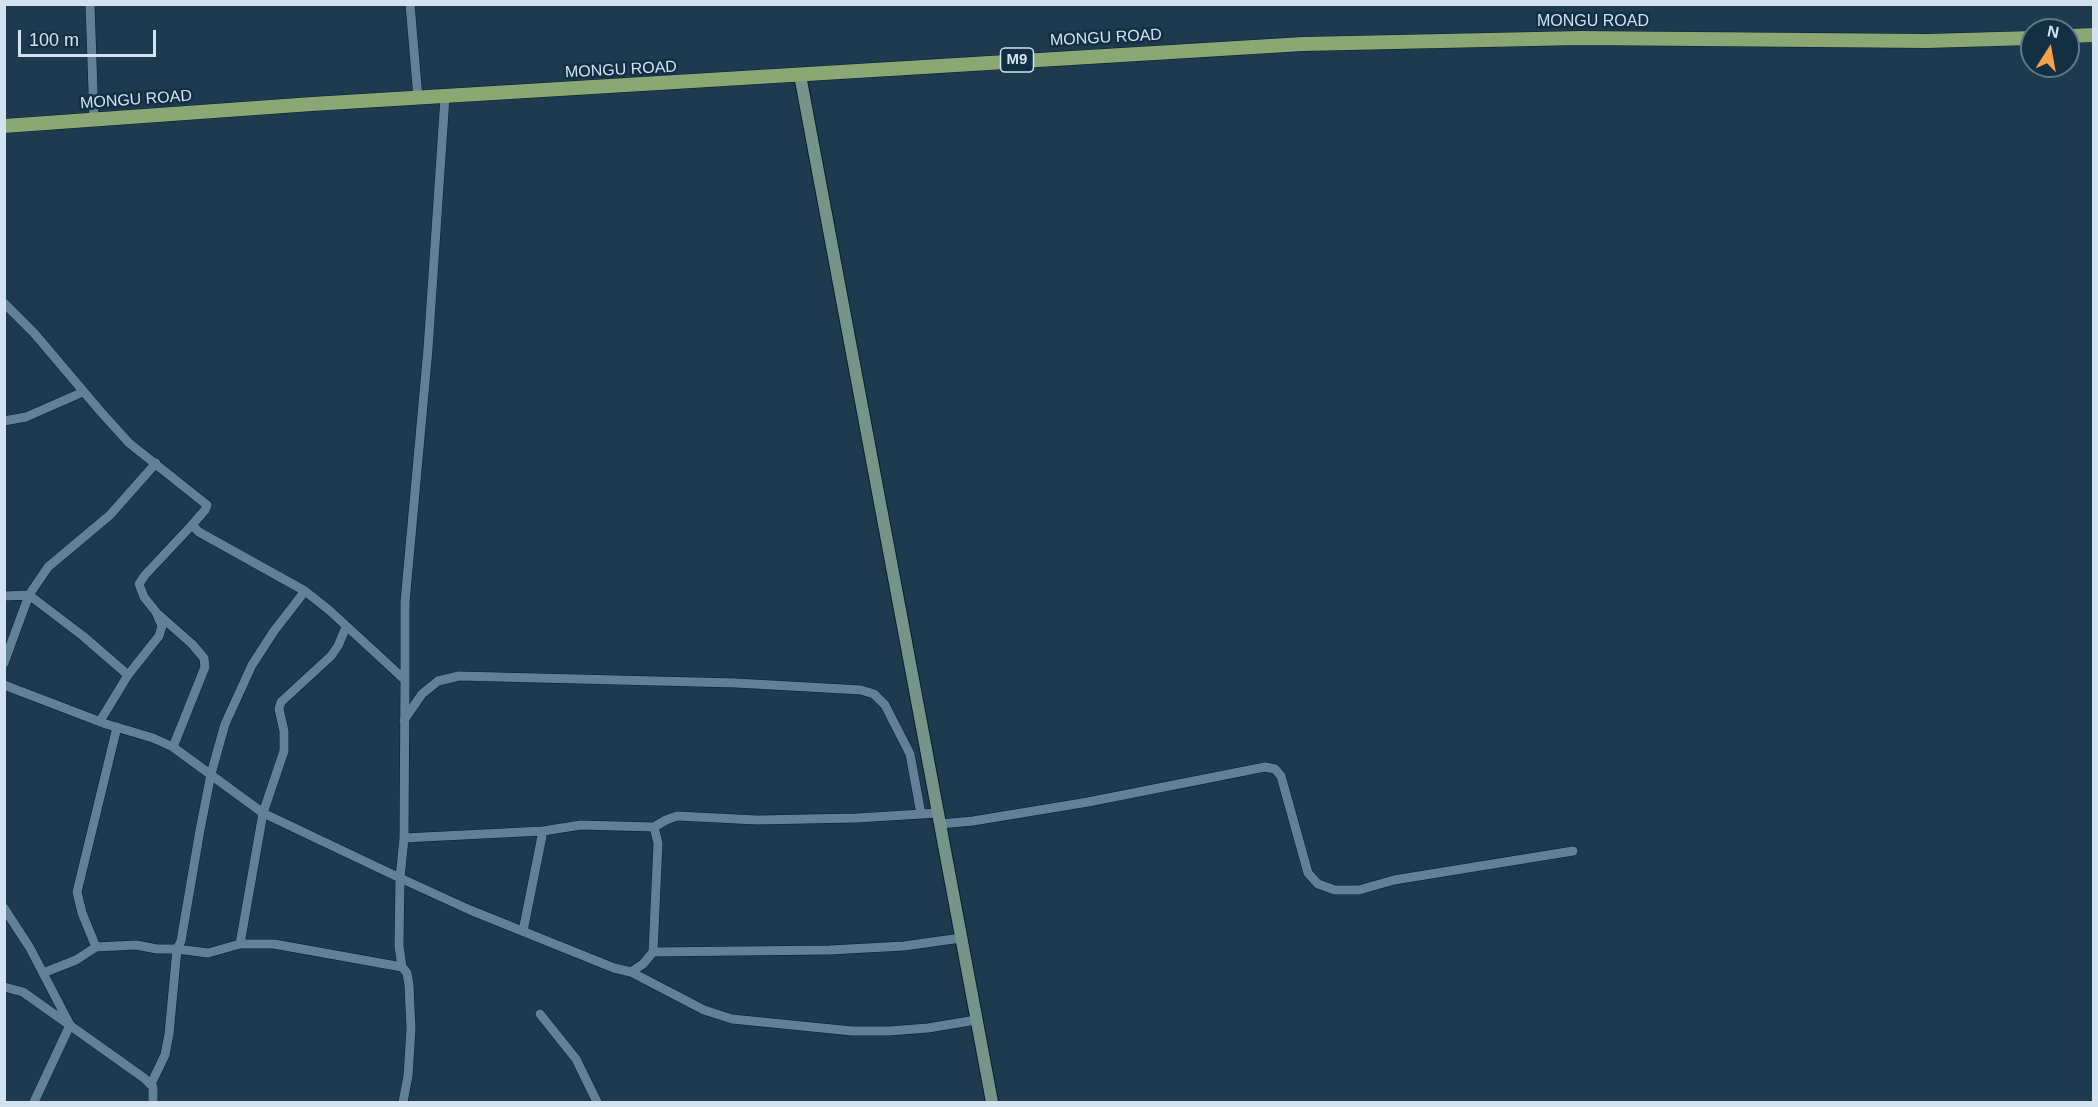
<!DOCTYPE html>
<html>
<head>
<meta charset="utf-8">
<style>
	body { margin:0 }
	#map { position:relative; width:2098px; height:1107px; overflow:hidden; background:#1d3a4f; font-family:Arial,sans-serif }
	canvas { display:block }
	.frame { position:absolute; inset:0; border:6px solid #d2e2f0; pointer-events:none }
	.north { position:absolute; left:2020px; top:18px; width:60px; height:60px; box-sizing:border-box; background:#122f44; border:2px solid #5f7789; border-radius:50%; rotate:11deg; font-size:16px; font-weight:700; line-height:24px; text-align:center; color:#d2e2f0 }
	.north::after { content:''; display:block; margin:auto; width:21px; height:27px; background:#f8a14b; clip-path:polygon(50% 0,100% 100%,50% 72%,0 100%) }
	.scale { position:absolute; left:18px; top:30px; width:138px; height:27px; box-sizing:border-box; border:3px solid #d2e2f0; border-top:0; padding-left:8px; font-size:18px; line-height:21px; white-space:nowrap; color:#d2e2f0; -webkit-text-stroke:4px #122f44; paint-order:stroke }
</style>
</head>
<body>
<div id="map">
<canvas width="2098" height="1107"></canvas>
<div class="frame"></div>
<div class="north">N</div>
<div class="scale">100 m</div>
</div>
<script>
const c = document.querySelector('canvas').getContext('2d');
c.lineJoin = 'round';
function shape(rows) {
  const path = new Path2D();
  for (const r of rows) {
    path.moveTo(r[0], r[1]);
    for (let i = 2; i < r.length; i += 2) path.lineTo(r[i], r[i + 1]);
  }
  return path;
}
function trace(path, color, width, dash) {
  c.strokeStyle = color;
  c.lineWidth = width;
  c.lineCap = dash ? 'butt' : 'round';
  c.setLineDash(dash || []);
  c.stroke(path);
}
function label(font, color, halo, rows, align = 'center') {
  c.font = font + ' Arial,sans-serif';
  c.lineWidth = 5;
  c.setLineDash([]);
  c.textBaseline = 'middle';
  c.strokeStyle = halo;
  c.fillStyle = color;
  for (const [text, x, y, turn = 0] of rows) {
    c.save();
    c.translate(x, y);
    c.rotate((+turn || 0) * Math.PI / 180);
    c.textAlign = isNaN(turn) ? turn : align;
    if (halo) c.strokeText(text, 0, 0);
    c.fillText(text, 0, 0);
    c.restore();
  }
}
const street = shape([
	[90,4,94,119],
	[410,4,418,98],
	[4,303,34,333,101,412,129,443,207,505,205,510,192,525,199,532,305,591,329,610,405,680,404,838,400,878,470,910,614,968,631,972,643,964,653,952,658,843,654,827,581,825,543,831,404,838],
	[4,421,26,417,83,392],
	[4,596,29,595,83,636,128,675,100,721],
	[158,614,192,644,204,658,205,667,173,747],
	[4,663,29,595,48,567,110,515,156,463],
	[128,675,159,636,162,626,156,612,144,597,139,584,145,575,192,525],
	[405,680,405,602,428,349,445,97],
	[4,685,106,724,153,738,173,747,263,813,400,878,399,946,402,967,407,973,409,985,411,1029,408,1076,403,1102],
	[404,720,422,694,438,681,459,676,736,683,861,690,874,694,885,705,910,754,921,814],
	[940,824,973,821,1088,802,1265,767,1275,769,1281,776,1308,873,1318,884,1335,890,1359,890,1394,880,1573,851],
	[654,827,666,820,677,816,757,820,857,818,938,813],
	[4,908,30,948,70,1025,34,1102],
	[523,931,543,831],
	[240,944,263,813,284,751,284,731,279,709,281,702,331,656,338,646,346,627],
	[96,947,136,945,157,949,177,949,181,941,200,830,211,774,225,724,252,665,274,631,305,591],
	[653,952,830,950,904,946,961,938],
	[631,972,704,1010,732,1019,852,1031,889,1031,928,1028,976,1020],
	[43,973,76,960,96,947,82,913,77,892,117,727],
	[4,987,23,992,144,1078,153,1087,153,1102],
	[540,1014,576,1059,597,1102],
	[151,1084,165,1055,169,1034,177,949,208,953,240,944,274,944,402,967]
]);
const secondary = shape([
	[800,75,992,1102]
]);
const primary = shape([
	[2068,36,2094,35],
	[4,126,312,104,1303,44,1580,38,1927,41,2032,38]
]);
const shields = [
	[1017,60,33]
];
const shieldNames = [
	["M9",1017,60]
];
const streetNames = [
	["MONGU ROAD",1593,22],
	["MONGU ROAD",1106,38,-3],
	["MONGU ROAD",621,70,-3],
	["MONGU ROAD",136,100,-4]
];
trace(street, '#032034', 10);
trace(secondary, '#032034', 14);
trace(primary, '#032034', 15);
trace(street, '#628199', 9);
trace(secondary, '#769487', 12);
trace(primary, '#8aa774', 14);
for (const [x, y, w] of shields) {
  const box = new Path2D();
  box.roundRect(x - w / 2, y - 12, w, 24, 4.5);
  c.fillStyle = '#122f44';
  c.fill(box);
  trace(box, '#d2e2f0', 1.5);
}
label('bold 15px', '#d2e2f0', null, shieldNames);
label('16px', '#d2e2f0', '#122f44', streetNames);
</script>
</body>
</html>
